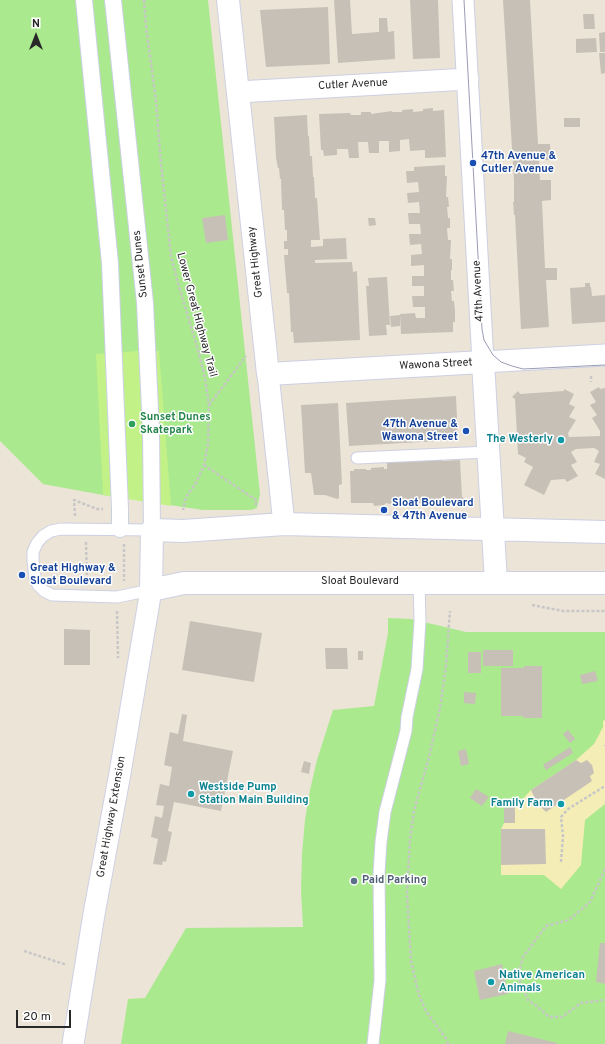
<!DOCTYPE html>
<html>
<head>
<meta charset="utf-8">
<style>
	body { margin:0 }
	#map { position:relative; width:605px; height:1044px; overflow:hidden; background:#ece4d7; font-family:Overpass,sans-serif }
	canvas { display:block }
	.north { position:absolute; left:16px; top:16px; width:40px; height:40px; -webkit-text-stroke:3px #fff; paint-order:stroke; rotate:0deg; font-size:11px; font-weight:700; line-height:16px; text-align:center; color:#282828 }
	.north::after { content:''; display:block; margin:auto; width:14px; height:18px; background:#282828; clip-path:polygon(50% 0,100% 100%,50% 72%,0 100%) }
	.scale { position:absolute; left:16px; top:1010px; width:55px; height:18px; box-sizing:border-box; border:2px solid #282828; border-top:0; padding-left:5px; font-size:12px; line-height:14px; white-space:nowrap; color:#282828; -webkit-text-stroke:3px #fff; paint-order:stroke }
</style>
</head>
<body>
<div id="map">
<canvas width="605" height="1044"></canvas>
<div class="north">N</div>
<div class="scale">20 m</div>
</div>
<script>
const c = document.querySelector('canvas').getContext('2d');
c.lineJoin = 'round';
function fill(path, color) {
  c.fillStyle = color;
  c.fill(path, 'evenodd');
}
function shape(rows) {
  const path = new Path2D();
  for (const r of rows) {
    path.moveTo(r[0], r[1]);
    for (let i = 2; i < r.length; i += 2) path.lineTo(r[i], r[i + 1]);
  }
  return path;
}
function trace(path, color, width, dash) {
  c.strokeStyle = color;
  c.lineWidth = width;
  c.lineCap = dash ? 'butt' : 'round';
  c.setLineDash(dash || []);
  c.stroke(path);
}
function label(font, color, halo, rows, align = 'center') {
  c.font = font + ' Overpass,sans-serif';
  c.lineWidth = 3;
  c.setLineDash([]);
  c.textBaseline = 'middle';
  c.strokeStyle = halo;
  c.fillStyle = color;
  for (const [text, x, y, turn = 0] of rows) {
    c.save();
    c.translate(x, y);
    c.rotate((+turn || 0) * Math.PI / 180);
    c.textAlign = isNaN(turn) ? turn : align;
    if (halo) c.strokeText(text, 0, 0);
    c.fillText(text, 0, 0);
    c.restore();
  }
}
const green = shape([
	[0,0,208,0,260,494,257,508,251,510,203,510,103,495,43,484,0,441],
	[388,618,411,619,466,632,605,632,605,1044,121,1044,128,999,145,998,186,928,303,927,301,891,302,854,305,820,310,790,317,760,333,710,374,706,388,633]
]);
const sand = shape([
	[605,720,605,804,585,820,581,865,561,889,544,875,501,875,501,829,504,823,515,823,515,807,531,790,576,760,594,744,603,727,603,721]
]);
const pitch = shape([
	[138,351,159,351,171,506,103,495,96,354]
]);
const building = shape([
	[334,0,350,0,352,34,379,32,379,18,387,18,388,32,394,31,395,59,338,63],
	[410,0,438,0,440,58,413,59],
	[503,0,530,0,538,144,550,144,551,160,539,160,540,180,551,180,551,200,542,201,545,268,557,268,557,280,546,280,549,327,521,329,515,215,514,215,513,202,514,202,514,181],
	[328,7,330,64,266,67,260,10],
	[583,14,594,14,595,29,584,29],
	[605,32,605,52,600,52,599,33],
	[596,38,597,52,576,53,576,39],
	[599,53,605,53,605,73,601,74],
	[433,108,433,111,444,110,446,157,425,158,425,150,410,151,409,139,400,140,400,151,389,152,389,141,379,141,379,153,369,153,368,142,358,142,359,158,349,158,348,149,337,149,337,155,324,156,323,150,321,150,319,114,350,113,351,115,361,115,361,112,371,112,371,114,392,111,392,112,402,112,402,110,413,109,413,112,423,111,423,109],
	[307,115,308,136,309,136,310,156,312,156,313,177,314,177,315,198,317,198,320,240,311,240,311,247,323,246,323,239,346,238,347,259,315,260,315,263,352,262,353,272,357,271,360,340,294,343,293,332,291,332,289,293,287,293,284,255,288,255,288,249,284,249,284,241,287,241,287,230,285,230,284,210,282,210,281,179,280,179,279,168,278,168,276,158,274,117],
	[564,118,580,118,580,127,564,127],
	[445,165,445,176,447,176,446,197,448,197,449,207,447,207,448,218,450,218,450,228,447,228,448,240,451,240,450,259,452,259,452,270,451,270,451,280,453,280,454,291,451,291,452,301,454,301,455,311,455,322,453,322,453,332,401,334,400,314,415,313,416,318,425,318,425,307,413,307,412,296,424,296,424,286,412,286,412,276,424,276,424,265,411,266,411,255,422,254,421,244,410,245,409,234,421,234,420,224,409,224,408,213,420,213,419,202,408,203,407,193,419,192,418,182,407,183,406,171,414,171,414,167],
	[225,215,228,240,206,243,202,218],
	[368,218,375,218,376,225,369,226],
	[387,277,390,325,386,325,387,335,369,336,366,286,369,286,368,278],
	[585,283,590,283,590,287,591,287,592,296,605,295,605,322,572,324,570,288,585,287],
	[400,315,400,326,391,327,390,316],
	[599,387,600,389,605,388,605,479,595,474,600,464,594,462,599,451,594,448,576,449,571,452,577,462,571,465,578,476,567,482,565,479,551,480,544,495,524,485,533,467,524,462,526,458,518,454,515,399,512,397,518,391,520,394,564,391,564,389,574,394,569,404,575,407,569,417,576,420,568,433,569,437,600,436,600,431,592,418,597,415,590,405,596,402,590,392],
	[456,396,458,440,349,446,346,403],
	[338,403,342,484,339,485,339,498,337,499,325,495,314,495,311,473,305,473,301,405],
	[442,457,442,461,460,460,462,497,464,498,463,503,445,505,445,502,436,502,434,504,418,503,417,504,407,504,405,505,399,505,390,504,386,503,384,505,374,506,373,503,351,503,350,471,354,471,354,469,366,469,366,470,371,470,371,468,384,467,384,469,387,469,387,463,389,463,390,461,401,461,403,462,405,462,405,459],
	[190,621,262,633,254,682,182,670],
	[64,629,90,630,90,665,64,665],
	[325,648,347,648,348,669,326,669],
	[483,650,513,650,513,666,483,666],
	[358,651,363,651,363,660,358,660],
	[468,652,481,652,481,673,468,673],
	[524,666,542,666,542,718,523,718,523,716,501,716,501,668,524,668],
	[595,671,598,681,582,684,580,675],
	[464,692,476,693,475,704,464,703],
	[182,714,187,715,183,741,233,751,221,811,174,802,168,831,172,832,166,862,163,861,162,865,153,864,158,839,151,837,155,816,162,818,164,806,156,805,160,784,169,786,172,767,164,765,170,732,178,734],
	[568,730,575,739,570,743,563,734],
	[570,747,573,753,546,770,543,765],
	[466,749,469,764,461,766,458,751],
	[576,760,581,763,587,760,592,765,594,773,590,776,592,781,546,812,537,803,531,790],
	[304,761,311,763,309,774,301,772],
	[476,789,489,797,482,806,470,798],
	[515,807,515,823,504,823,504,808],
	[501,829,545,829,546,864,501,865],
	[600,943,605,943,605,984,596,982],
	[502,964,508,994,480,1000,474,971],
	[508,1031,557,1043,557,1044,505,1044]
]);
const path = shape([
	[144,0,146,26,156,101,161,164,171,256,178,283,198,350,205,378,209,405,208,444,204,465,196,483,186,497,183,510],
	[591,376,591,382],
	[209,405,246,356],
	[204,465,256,500,256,507],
	[75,516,74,500,97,509,103,509],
	[86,542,87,581],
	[124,544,124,581],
	[532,605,563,611,605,611],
	[117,611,118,658],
	[605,745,605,746],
	[561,862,563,836,561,817,568,809,605,786],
	[605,869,590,902,569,920,546,926,523,957,518,977,528,1000,538,1007,549,1017,562,1017,581,1003,605,1000],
	[24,951,67,965],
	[448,1044,447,1040,426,1011,419,995,411,961,407,895,410,839,414,811,429,757,440,708,446,666,450,611]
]);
const service = shape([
	[357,458,488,452],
	[151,590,117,597,52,595,44,591,38,585,35,578,33,561,33,552,37,543,43,536,51,531,61,529,152,530],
	[373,1044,380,980,379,873,381,842,385,812,406,731,407,717,417,669,420,621,419,582]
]);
const pedestrian = shape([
	[84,0,110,263,120,509,120,529],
	[113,0,145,303,151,431,152,530]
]);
const minor = shape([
	[463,0,483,362,605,355],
	[238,92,468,79],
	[268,374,284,524],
	[73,1044,94,914,120,773,151,590]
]);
const tertiary = shape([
	[228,0,268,374,483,362,496,582],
	[605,532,284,524,183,531,152,530,151,590,184,583,605,583]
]);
const tram = shape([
	[464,0,482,329,484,340,493,355,501,362,512,366,523,369,605,365]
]);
const markers = [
	[473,163,4,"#1a4fb4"],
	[132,424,4,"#2e9e5b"],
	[466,431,4,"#1a4fb4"],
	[561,440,4,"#0f9aa8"],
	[384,510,4,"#1a4fb4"],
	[22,575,4,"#1a4fb4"],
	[191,794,4,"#0f9aa8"],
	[561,804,4,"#0f9aa8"],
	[354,881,4,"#5c6f8a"],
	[491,982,4,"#0f9aa8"]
];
const streetNames = [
	["Cutler Avenue",353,85,-3],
	["Great Highway",256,262,-96],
	["Sunset Dunes",141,264,-96],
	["47th Avenue",479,291,-93],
	["Lower Great Highway Trail",196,315,75],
	["Wawona Street",436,365,-3],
	["Sloat Boulevard",360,582],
	["Great Highway Extension",112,817,-80]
];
const transitNames = [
	["47th Avenue &",481,157],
	["Cutler Avenue",481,170],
	["47th Avenue &",458,425,"right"],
	["Wawona Street",458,438,"right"],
	["Sloat Boulevard",392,504],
	["& 47th Avenue",392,517],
	["Great Highway &",30,569],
	["Sloat Boulevard",30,582]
];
const leisureNames = [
	["Sunset Dunes",140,418],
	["Skatepark",140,431]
];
const cultureNames = [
	["The Westerly",553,440],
	["Westside Pump",199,788,"left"],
	["Station Main Building",199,801,"left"],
	["Family Farm",553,804],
	["Native American",499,976,"left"],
	["Animals",499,989,"left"]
];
const serviceNames = [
	["Paid Parking",362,881]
];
fill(green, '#aae98d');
fill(sand, '#f5edb6');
fill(pitch, '#c2f287');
fill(building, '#c7c0b7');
trace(service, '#ccd0e3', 13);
trace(pedestrian, '#ccd0e3', 18);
trace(minor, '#ccd0e3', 23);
trace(tertiary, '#ccd0e3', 24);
trace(path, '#c7c7c7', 2.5, [3, 2]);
trace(service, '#fff', 11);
trace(pedestrian, '#fff', 16);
trace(minor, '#fff', 21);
trace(tertiary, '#fff', 22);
trace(tram, '#9a9db4', 1);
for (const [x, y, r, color] of markers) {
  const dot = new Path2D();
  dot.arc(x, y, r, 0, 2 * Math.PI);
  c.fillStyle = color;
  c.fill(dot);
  trace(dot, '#fff', 1.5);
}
label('11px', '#282828', '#fff', streetNames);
label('bold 11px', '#164399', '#fff', transitNames, 'left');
label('bold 11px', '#27864d', '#fff', leisureNames, 'left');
label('bold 11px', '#0d838f', '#fff', cultureNames, 'right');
label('bold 11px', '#4e5e75', '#fff', serviceNames, 'left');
</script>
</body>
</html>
